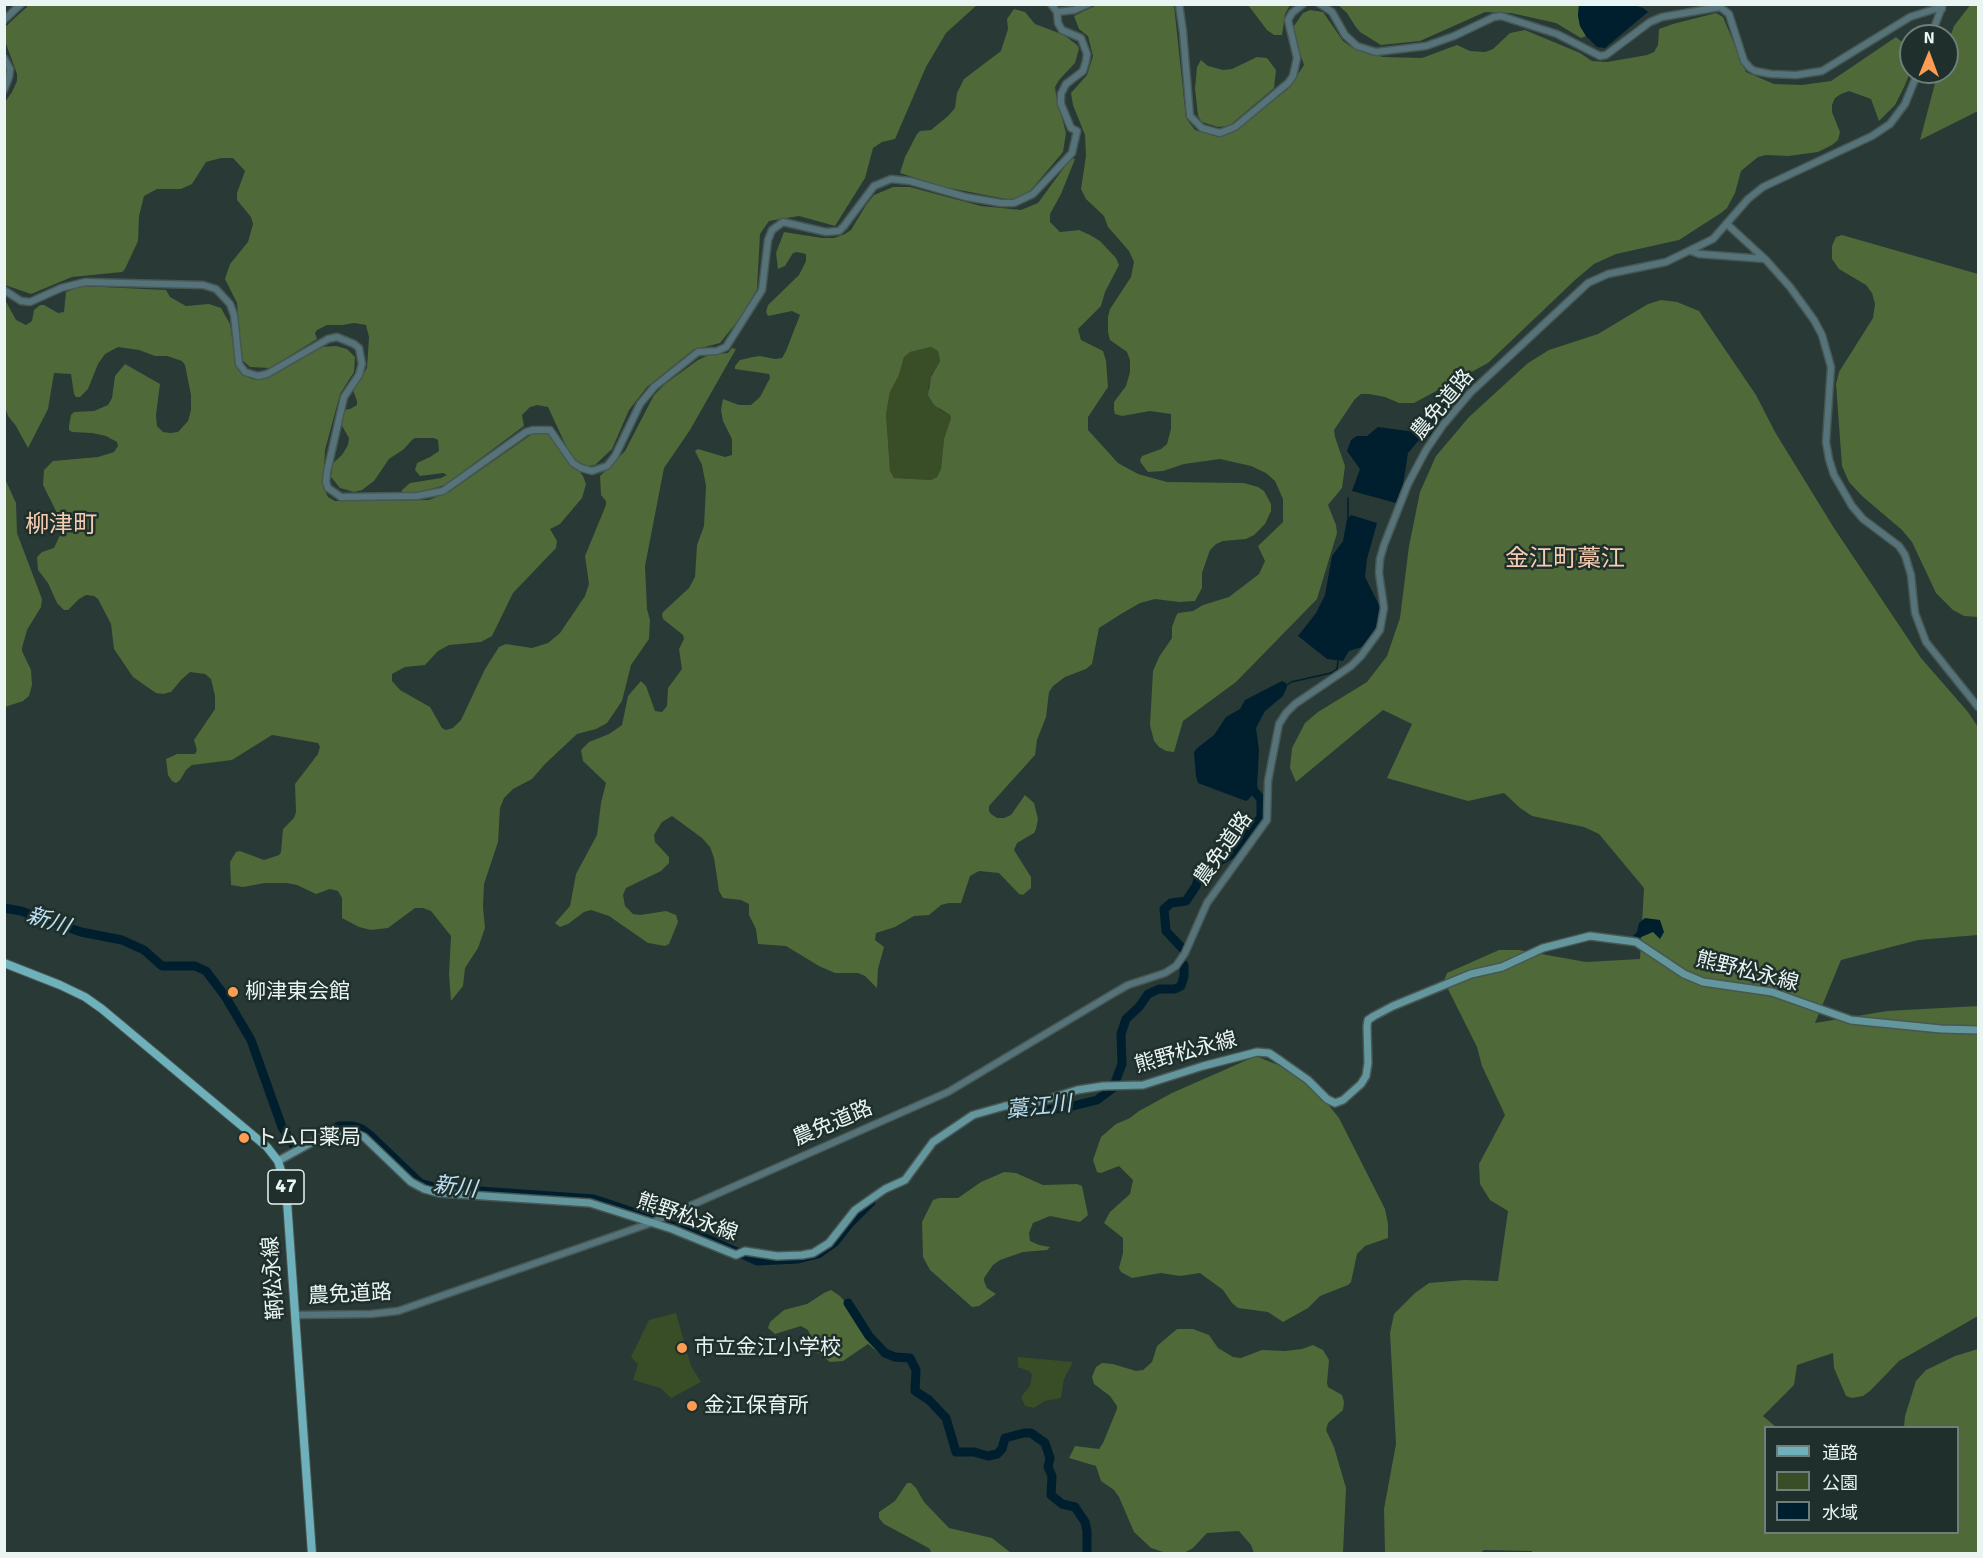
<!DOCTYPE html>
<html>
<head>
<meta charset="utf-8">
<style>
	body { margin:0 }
	#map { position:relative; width:1983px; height:1558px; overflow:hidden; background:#283936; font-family:Signika,"Noto Sans JP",sans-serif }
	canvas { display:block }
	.frame { position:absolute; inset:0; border:6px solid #eaf4f2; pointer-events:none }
	.legend { position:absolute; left:1764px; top:1426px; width:195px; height:108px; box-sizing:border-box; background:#1e2f2c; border:2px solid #707e7b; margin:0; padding:8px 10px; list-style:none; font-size:18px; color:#eaf4f2 }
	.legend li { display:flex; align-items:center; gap:12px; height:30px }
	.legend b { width:30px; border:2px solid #707e7b }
	.north { position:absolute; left:1899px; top:24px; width:60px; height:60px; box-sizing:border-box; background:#1e2f2c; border:2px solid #707e7b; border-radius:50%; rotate:1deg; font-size:16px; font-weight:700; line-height:24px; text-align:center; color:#eaf4f2 }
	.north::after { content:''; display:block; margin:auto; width:21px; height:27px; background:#fc9d53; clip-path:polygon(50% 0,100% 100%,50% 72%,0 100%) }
</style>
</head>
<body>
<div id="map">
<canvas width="1983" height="1558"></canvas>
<div class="frame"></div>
<ul class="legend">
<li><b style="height:8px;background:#6fb1ba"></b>道路</li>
<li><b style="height:16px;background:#394e26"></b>公園</li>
<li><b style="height:16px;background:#001f2e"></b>水域</li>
</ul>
<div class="north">N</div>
</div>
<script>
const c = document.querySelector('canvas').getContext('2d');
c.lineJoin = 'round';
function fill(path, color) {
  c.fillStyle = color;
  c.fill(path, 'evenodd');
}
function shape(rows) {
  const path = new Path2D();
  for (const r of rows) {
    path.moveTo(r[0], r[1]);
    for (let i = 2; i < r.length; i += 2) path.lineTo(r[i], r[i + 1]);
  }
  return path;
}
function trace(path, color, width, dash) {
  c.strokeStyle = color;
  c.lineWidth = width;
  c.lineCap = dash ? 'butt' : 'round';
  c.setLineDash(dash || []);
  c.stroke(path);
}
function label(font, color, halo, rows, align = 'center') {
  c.font = font + ' Signika,"Noto Sans JP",sans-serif';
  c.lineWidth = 5;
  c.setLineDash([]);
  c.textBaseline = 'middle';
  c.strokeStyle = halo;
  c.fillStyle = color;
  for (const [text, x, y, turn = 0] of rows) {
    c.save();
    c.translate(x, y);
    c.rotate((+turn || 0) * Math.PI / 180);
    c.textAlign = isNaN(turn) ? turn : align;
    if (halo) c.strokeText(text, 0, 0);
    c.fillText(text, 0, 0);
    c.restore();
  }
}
const green = shape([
	[931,347,938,350,940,361,932,374,928,388,940,410,950,415,951,419,944,439,941,469,937,477,931,480,894,478,890,471,886,414,890,392,899,375,904,357,909,352],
	[676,1313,691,1366,701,1382,671,1398,660,1388,633,1380,638,1364,631,1357,649,1320],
	[1018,1357,1073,1362,1064,1379,1061,1398,1045,1401,1034,1408,1025,1406,1021,1397,1030,1386,1032,1375,1029,1371,1018,1367]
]);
const forest = shape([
	[30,4,977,5,946,33,926,67,895,139,882,142,873,148,865,178,835,226,799,216,769,221,760,234,757,289,744,313,720,343,693,350,647,387,629,410,612,449,595,465,588,466,576,461,567,448,548,407,537,405,530,407,522,415,524,426,445,485,413,494,401,494,402,490,410,483,441,478,447,475,443,473,420,476,415,470,417,463,430,457,439,451,438,440,434,438,415,438,412,440,404,449,389,459,374,481,362,490,354,492,340,488,331,477,333,463,342,455,348,445,349,438,341,424,343,410,350,409,357,405,357,401,353,390,367,368,369,337,366,325,354,323,343,325,327,325,317,330,315,333,317,339,270,368,250,367,241,359,237,303,225,279,230,264,248,242,253,224,251,217,237,200,237,193,245,171,233,158,221,158,206,162,192,184,181,189,157,189,144,196,139,216,138,241,125,269,122,272,72,277,31,294,5,285,5,102,12,92,17,81,17,74,5,41,4,28],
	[1099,4,1174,5,1186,118,1195,130,1218,137,1233,132,1288,89,1304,65,1293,32,1294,26,1303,13,1310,10,1323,12,1343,41,1350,46,1383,57,1422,58,1457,45,1470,51,1485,52,1493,49,1510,33,1525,30,1580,53,1592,61,1607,62,1647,55,1654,52,1658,45,1659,29,1673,24,1716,13,1723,17,1746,72,1774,84,1802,85,1831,81,1896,37,1902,42,1911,63,1911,70,1905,85,1895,105,1879,121,1871,99,1849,91,1841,94,1835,98,1832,105,1832,112,1840,132,1838,140,1832,145,1818,152,1788,156,1766,155,1758,157,1741,171,1735,193,1727,208,1721,213,1679,240,1616,254,1594,264,1575,280,1488,363,1414,403,1399,403,1385,397,1369,394,1361,394,1355,399,1334,430,1335,437,1345,466,1342,488,1328,505,1336,525,1337,533,1317,599,1236,682,1183,721,1174,752,1166,751,1159,747,1154,741,1150,725,1153,671,1159,657,1172,638,1172,627,1176,616,1178,613,1193,611,1203,605,1229,597,1259,574,1265,561,1258,546,1283,522,1283,499,1275,481,1266,473,1251,466,1220,459,1184,464,1163,471,1148,472,1141,463,1140,460,1142,456,1161,449,1167,444,1171,429,1171,414,1150,411,1122,416,1115,414,1114,410,1114,402,1126,386,1130,372,1130,360,1127,352,1110,340,1108,332,1108,317,1110,309,1131,277,1134,262,1129,251,1108,227,1104,216,1086,199,1081,189,1086,156,1085,135,1073,105,1071,93,1087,75,1093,56,1088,36,1079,29,1074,16],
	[1971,4,1978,5,1978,111,1920,140,1938,72,1947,72,1947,46,1954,26],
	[1248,5,1290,5,1285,14,1282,35,1274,35,1267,30],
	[1338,5,1579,5,1578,15,1580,26,1586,36,1581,38,1556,23,1511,13,1485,12,1420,41,1381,45,1360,32,1355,26,1347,13],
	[1014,9,1025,12,1035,24,1064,35,1077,45,1079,48,1075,63,1059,80,1055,87,1056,95,1066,133,1063,152,1026,196,1011,200,939,186,900,173,905,157,917,134,920,131,931,130,948,116,955,108,957,93,964,79,1001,51,1008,29,1007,19],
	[1257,57,1267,58,1276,70,1274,88,1229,126,1218,127,1202,122,1198,116,1195,89,1197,67,1201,60,1208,66,1223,70,1232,69],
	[1071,158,1075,159,1061,194,1050,214,1050,222,1060,232,1079,230,1090,235,1100,241,1116,258,1119,265,1105,292,1101,306,1078,329,1081,340,1103,351,1106,361,1108,387,1088,417,1088,430,1118,463,1138,474,1167,482,1244,483,1258,487,1264,491,1271,504,1271,511,1265,524,1254,535,1246,539,1223,541,1216,544,1210,550,1202,573,1202,588,1195,601,1179,602,1155,599,1140,603,1121,614,1099,628,1092,664,1086,669,1065,677,1053,686,1049,692,1046,717,1037,740,1035,755,989,806,989,811,991,814,997,818,1004,818,1011,815,1025,795,1034,803,1038,819,1036,829,1034,833,1017,843,1014,850,1031,877,1031,888,1023,895,1019,894,999,873,979,871,970,876,961,903,949,903,941,905,929,915,914,916,895,927,876,933,875,940,884,947,878,969,877,988,865,976,858,973,835,973,819,966,786,946,758,944,756,929,749,915,749,904,741,900,723,898,719,891,714,858,710,847,702,838,672,816,662,822,654,835,655,842,669,857,669,863,661,871,626,888,623,895,625,906,633,914,640,915,666,911,676,915,678,922,669,944,665,946,648,943,609,916,591,910,584,912,568,924,560,927,555,923,570,906,576,874,597,835,601,803,606,783,583,761,581,750,589,742,609,734,622,725,628,696,641,681,646,686,655,711,662,712,667,706,668,688,682,669,679,649,684,639,683,635,663,619,662,615,663,612,689,588,695,577,697,545,704,526,706,486,702,465,695,451,698,449,725,457,732,455,732,439,723,421,721,410,723,399,739,405,751,405,760,397,770,378,769,374,735,369,735,366,740,360,753,357,760,356,775,359,782,358,786,351,800,315,792,311,768,316,766,312,768,305,799,275,806,261,806,254,797,252,793,253,785,266,778,269,776,253,784,232,822,238,834,238,845,234,851,230,866,205,874,195,893,187,910,187,981,206,1021,210,1038,203],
	[931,347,938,351,940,361,931,377,928,395,934,405,950,415,951,418,944,439,941,469,937,477,931,480,894,478,890,471,886,414,890,392,899,375,904,357,910,352],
	[1842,235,1978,274,1978,617,1964,616,1953,610,1936,593,1912,542,1902,530,1862,496,1849,482,1842,466,1836,384,1839,372,1873,318,1875,304,1872,293,1866,285,1839,269,1832,259,1832,246,1836,237],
	[82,286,166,290,170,297,186,306,209,304,221,308,230,324,236,364,242,374,252,379,259,380,279,372,322,347,336,346,347,349,355,357,354,372,340,394,325,450,323,487,328,497,335,501,429,500,449,492,535,432,550,434,555,440,583,476,586,484,582,498,560,524,550,529,557,541,556,548,513,593,492,636,481,642,449,645,438,651,425,665,405,667,392,674,392,681,400,690,430,707,442,728,446,730,453,728,461,720,485,669,499,647,506,644,532,648,548,643,560,633,585,596,589,584,585,556,606,505,606,501,601,495,600,476,625,451,654,395,665,384,698,360,709,355,728,353,732,348,736,349,690,430,664,468,645,566,647,609,650,620,649,639,631,665,622,701,607,723,596,729,577,734,545,764,532,779,513,789,504,798,500,808,498,842,484,884,483,907,485,928,478,948,465,968,463,986,451,1001,449,974,451,936,431,911,423,908,415,908,388,928,371,930,359,927,342,918,342,898,338,891,330,889,316,894,297,885,286,883,265,883,243,887,231,885,230,862,236,852,240,851,264,860,279,855,281,852,283,829,294,818,296,812,295,784,318,754,320,747,318,743,272,735,232,760,192,765,186,770,180,780,176,783,172,781,168,775,166,759,177,754,195,754,197,750,194,740,215,709,215,696,211,679,205,674,190,672,181,680,171,692,163,694,156,693,133,677,114,649,111,624,98,599,94,596,86,595,79,599,68,610,64,610,57,603,48,583,38,570,37,557,42,552,54,548,62,531,60,519,43,485,44,470,53,461,98,457,114,452,118,446,117,442,106,436,92,433,72,432,69,430,69,426,71,415,74,412,94,411,108,405,112,398,115,376,125,364,160,384,156,415,157,426,163,432,170,433,178,432,188,421,191,410,191,395,185,365,182,361,167,356,155,356,139,350,118,347,105,354,98,364,88,389,80,397,76,397,74,394,71,374,54,373,48,409,28,448,16,426,8,416,5,407,4,298,16,320,26,325,32,321,34,310,40,305,44,305,58,313,64,312,66,292],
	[1661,300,1677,302,1699,311,1756,395,1775,432,1834,528,1921,658,1968,712,1978,727,1978,935,1918,940,1841,960,1815,1023,1887,1011,1978,1006,1978,1316,1899,1361,1871,1390,1863,1396,1852,1398,1846,1396,1834,1368,1833,1353,1797,1365,1794,1385,1763,1416,1776,1427,1766,1428,1766,1532,1958,1532,1958,1428,1904,1427,1905,1416,1916,1381,1926,1370,1955,1356,1978,1349,1978,1553,1532,1554,1532,1551,1484,1550,1479,1554,1385,1553,1384,1509,1396,1444,1390,1333,1394,1314,1415,1293,1429,1283,1465,1280,1498,1281,1508,1211,1490,1200,1480,1184,1479,1164,1505,1115,1482,1066,1477,1047,1444,981,1447,973,1499,950,1519,950,1586,962,1640,959,1644,888,1599,834,1584,827,1532,816,1520,808,1504,793,1468,801,1387,778,1412,724,1383,710,1296,782,1290,768,1292,748,1305,723,1318,712,1367,682,1387,656,1400,618,1409,546,1420,492,1436,456,1469,417,1528,363,1549,350,1598,334,1648,304],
	[5,479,16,503,17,533,42,599,41,607,27,630,22,648,22,651,31,670,32,685,29,696,23,701,5,707],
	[1256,1056,1290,1070,1326,1102,1339,1118,1385,1209,1388,1224,1388,1238,1365,1246,1357,1254,1351,1282,1348,1285,1320,1296,1308,1308,1283,1322,1268,1312,1238,1308,1232,1303,1223,1290,1200,1273,1180,1276,1161,1273,1132,1278,1121,1272,1119,1268,1123,1253,1123,1238,1104,1223,1110,1212,1130,1194,1133,1180,1119,1166,1101,1173,1097,1172,1093,1160,1101,1137,1116,1124,1130,1118,1139,1111,1172,1093],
	[1004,1172,1016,1173,1043,1185,1077,1184,1082,1186,1088,1215,1080,1222,1050,1216,1033,1223,1029,1233,1030,1241,1039,1245,1050,1247,1047,1250,1023,1252,1000,1260,993,1265,984,1278,984,1281,987,1288,996,1294,979,1306,972,1307,930,1270,923,1257,922,1222,933,1200,939,1198,958,1198,981,1182],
	[831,1290,840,1296,887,1353,884,1357,868,1344,843,1361,830,1362,817,1352,808,1330,801,1326,775,1334,768,1328,770,1322,784,1310,807,1304,824,1293],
	[1177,1329,1193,1329,1209,1335,1218,1348,1233,1357,1241,1358,1262,1350,1285,1351,1302,1349,1313,1345,1323,1350,1329,1360,1327,1383,1328,1387,1342,1395,1344,1402,1343,1410,1328,1423,1326,1430,1334,1447,1346,1488,1343,1553,1254,1553,1251,1545,1239,1531,1207,1533,1193,1548,1184,1553,1166,1553,1151,1548,1134,1532,1119,1497,1114,1490,1101,1481,1096,1466,1069,1458,1075,1446,1099,1449,1103,1443,1117,1409,1117,1406,1110,1396,1094,1384,1092,1377,1096,1367,1102,1363,1113,1364,1136,1371,1143,1370,1152,1362,1157,1346],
	[907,1483,911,1483,916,1488,924,1502,949,1528,992,1538,1011,1553,931,1553,930,1549,923,1545,884,1524,879,1518,879,1512,895,1501]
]);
const water = shape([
	[1579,5,1634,5,1643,8,1648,12,1605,48,1597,47,1586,36,1580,26,1578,15],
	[1444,401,1448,402,1449,408,1430,436,1419,440,1408,453,1403,485,1396,503,1352,491,1360,469,1347,451,1351,440,1357,436,1367,436,1378,427,1415,432],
	[1351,515,1377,523,1367,559,1365,577,1380,607,1379,621,1372,635,1362,647,1349,651,1343,661,1327,659,1298,636,1316,613,1325,595,1332,556,1343,541,1347,519],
	[1282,681,1286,683,1287,687,1283,696,1265,711,1256,728,1259,750,1257,788,1249,799,1246,801,1198,783,1196,776,1194,753,1196,749,1214,735,1226,717,1240,709,1245,700],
	[1645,918,1660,920,1664,932,1660,939,1653,932,1639,938,1633,936,1637,932,1639,923]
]);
const stream = shape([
	[1348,498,1348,518],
	[1287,685,1291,682,1331,673,1337,669,1338,661]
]);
const river = shape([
	[4,908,21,911,81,932,122,940,144,950,162,966,195,966,206,971,225,996,251,1040,282,1127,296,1149,303,1145],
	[1183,949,1166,931,1164,909,1171,903,1186,901,1196,886,1200,872,1232,854,1261,817,1261,799,1254,791,1251,781],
	[1013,1108,1019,1107,1047,1110,1069,1107,1097,1100,1113,1088,1122,1064,1121,1034,1126,1019,1139,1007,1148,994,1159,989,1175,989,1181,986,1184,976,1184,965],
	[318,1137,339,1126,353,1126,362,1129,370,1135,420,1183,437,1188,594,1199,697,1234,757,1261,798,1259,818,1254,835,1242,849,1224,871,1202],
	[848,1303,869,1336,885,1353,895,1357,910,1358,916,1370,915,1391,929,1400,946,1418,956,1452,974,1452,988,1456,997,1454,1002,1449,1005,1438,1024,1433,1031,1433,1045,1443,1050,1458,1048,1467,1052,1476,1051,1495,1062,1504,1075,1507,1085,1522,1087,1531,1087,1554]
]);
const tertiary = shape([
	[1051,4,1057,12,1074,10,1088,4],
	[1179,4,1183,32,1190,116,1202,128,1220,133,1235,127,1288,83,1293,76,1297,58,1288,20,1292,13,1303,4],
	[1320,4,1332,12,1345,35,1357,46,1376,52,1426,46,1454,36,1494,17,1501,16,1557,34,1600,56,1606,55,1650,22,1662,17,1720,7,1729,14,1744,61,1750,68,1755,71,1771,74,1796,75,1822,71,1910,17,1935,9,1942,9],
	[4,20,21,4],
	[1931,36,1943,4],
	[4,58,10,69,9,77,4,90],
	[1728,225,1766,260,1790,287,1814,320,1822,335,1831,367,1826,442,1829,459,1834,475,1852,506,1863,519,1899,546,1905,555,1911,575,1915,613,1926,642,1978,707],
	[1691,251,1699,254,1765,259],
	[4,290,21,301,30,302,61,288,85,282,203,285,216,289,230,304,234,315,239,364,245,372,258,376,267,374,328,339,337,337,354,344,359,348,362,364,359,375,344,397,327,472,326,482,328,488,341,497,417,496,443,491,526,432,533,430,550,430,573,463,581,468,592,471,607,466,615,456,640,404,654,387,698,352,717,351,726,347,762,290,768,240,772,230,783,222,826,232,839,231,844,226,874,186,891,179,910,181,966,197,1001,203,1014,203,1033,194,1072,153,1077,131,1071,128,1061,104,1061,94,1066,84,1083,71,1086,61,1087,54,1081,38,1062,30,1058,23,1057,12],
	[295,1315,371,1314,398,1311,651,1223,948,1092,1114,993,1128,985,1165,973,1176,966,1185,953,1207,903,1267,820,1268,781,1279,724,1286,713,1295,704,1351,666,1361,656,1380,630,1384,608,1379,573,1380,559,1384,545,1408,484,1426,450,1443,425,1470,393,1588,283,1608,274,1666,262,1713,239,1748,199,1763,187,1872,136,1890,124,1905,104,1918,72]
]);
const secondary = shape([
	[278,1161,327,1134,347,1130,364,1137,411,1182,424,1189,439,1193,590,1203,672,1229,736,1255,745,1251,777,1256,802,1255,813,1253,829,1243,855,1210,885,1189,905,1180,933,1142,973,1115,1005,1106,1042,1101,1077,1090,1103,1086,1143,1085,1203,1066,1257,1052,1269,1053,1281,1061,1308,1080,1327,1099,1335,1103,1343,1100,1361,1084,1366,1076,1368,1063,1367,1026,1368,1020,1374,1016,1393,1006,1471,974,1502,967,1543,948,1590,936,1636,942,1684,974,1703,982,1772,992,1851,1020,1941,1029,1978,1030]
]);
const primary = shape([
	[4,963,60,985,85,997,102,1009,267,1147,278,1161,286,1187,312,1554]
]);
const markers = [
	[233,992,6,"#fc9d53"],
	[244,1138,6,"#fc9d53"],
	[682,1348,6,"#fc9d53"],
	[692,1406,6,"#fc9d53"]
];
const shields = [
	[286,1187,36]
];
const shieldNames = [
	["47",286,1187]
];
const streetNames = [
	["農免道路",1443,405,-50],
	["農免道路",1224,849,-55],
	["熊野松永線",1747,972,14],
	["熊野松永線",1186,1053,-15],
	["農免道路",833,1124,-23],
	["熊野松永線",687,1218,19],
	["鞆松永線",274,1278,-94],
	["農免道路",350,1295,-3]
];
const poiNames = [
	["柳津東会館",245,992],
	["トムロ薬局",256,1138],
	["市立金江小学校",694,1348],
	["金江保育所",704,1406]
];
const waterNames = [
	["新川",48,922,18],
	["藁江川",1039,1108,-6],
	["新川",455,1188,7]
];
const quarterNames = [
	["柳津町",61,526],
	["金江町藁江",1565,560]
];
fill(green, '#394e26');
fill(forest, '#4f6938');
fill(water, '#001f2e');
trace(stream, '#001f2e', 1.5);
trace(river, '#001f2e', 9);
trace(tertiary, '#475754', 9);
trace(secondary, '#475754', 10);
trace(primary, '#475754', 10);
trace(tertiary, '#557378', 6);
trace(secondary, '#64969d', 7);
trace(primary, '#6fb1ba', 8);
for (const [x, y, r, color] of markers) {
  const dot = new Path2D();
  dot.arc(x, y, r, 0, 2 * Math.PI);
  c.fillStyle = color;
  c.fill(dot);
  trace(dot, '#1e2f2c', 2);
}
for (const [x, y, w] of shields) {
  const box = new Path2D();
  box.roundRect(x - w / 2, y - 17, w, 34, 4.5);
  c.fillStyle = '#1e2f2c';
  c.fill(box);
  trace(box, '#eaf4f2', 1.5);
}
label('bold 20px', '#eaf4f2', null, shieldNames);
label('21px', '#eaf4f2', '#1e2f2c', streetNames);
label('21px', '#eaf4f2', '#1e2f2c', poiNames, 'left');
label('italic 22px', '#bee0f3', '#1e2f2c', waterNames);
label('24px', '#f5ccb0', '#1e2f2c', quarterNames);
</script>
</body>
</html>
